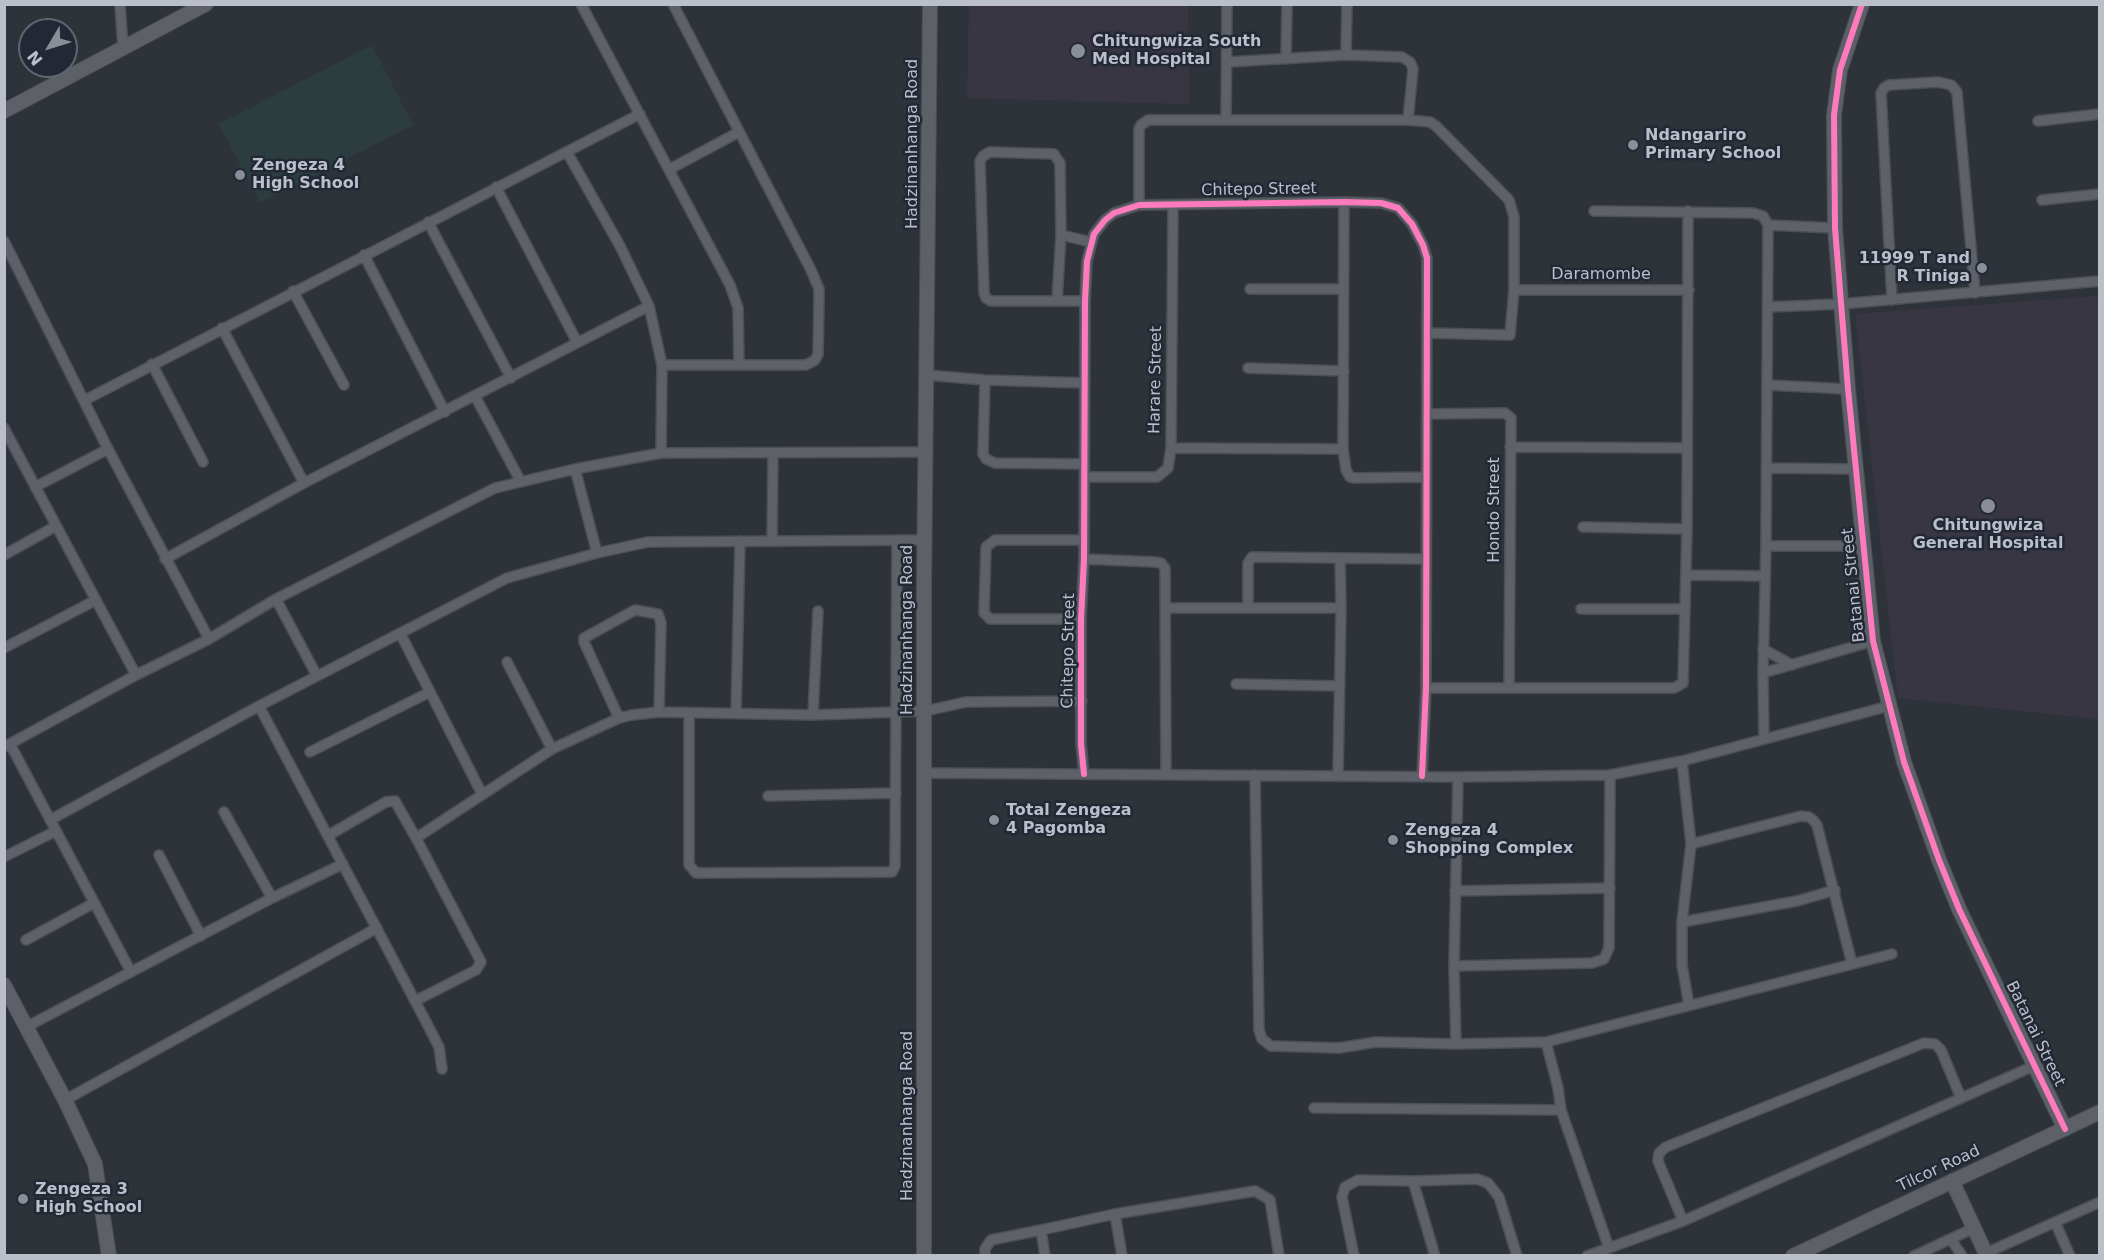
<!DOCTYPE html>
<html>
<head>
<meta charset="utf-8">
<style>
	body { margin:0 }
	#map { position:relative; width:2104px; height:1260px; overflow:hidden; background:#2e333a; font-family:"DejaVu Sans",sans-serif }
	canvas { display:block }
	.frame { position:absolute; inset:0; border:6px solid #babfca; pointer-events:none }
	.north { position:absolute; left:18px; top:18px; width:60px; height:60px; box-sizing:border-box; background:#222935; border:2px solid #5f6571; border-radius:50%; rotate:232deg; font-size:16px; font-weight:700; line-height:24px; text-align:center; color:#babfca }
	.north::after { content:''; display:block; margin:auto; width:21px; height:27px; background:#898e98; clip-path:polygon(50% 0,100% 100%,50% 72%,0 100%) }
</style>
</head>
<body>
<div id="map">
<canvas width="2104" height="1260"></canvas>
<div class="frame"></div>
<div class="north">N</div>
</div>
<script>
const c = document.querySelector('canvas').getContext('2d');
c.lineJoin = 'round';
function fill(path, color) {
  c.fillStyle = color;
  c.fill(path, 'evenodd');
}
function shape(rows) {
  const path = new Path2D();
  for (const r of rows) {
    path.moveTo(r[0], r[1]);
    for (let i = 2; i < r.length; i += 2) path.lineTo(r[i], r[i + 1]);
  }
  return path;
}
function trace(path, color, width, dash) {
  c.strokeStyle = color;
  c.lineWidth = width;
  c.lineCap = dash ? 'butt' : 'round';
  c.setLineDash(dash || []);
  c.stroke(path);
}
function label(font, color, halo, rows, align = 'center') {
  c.font = font + ' "DejaVu Sans",sans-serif';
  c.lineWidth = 5;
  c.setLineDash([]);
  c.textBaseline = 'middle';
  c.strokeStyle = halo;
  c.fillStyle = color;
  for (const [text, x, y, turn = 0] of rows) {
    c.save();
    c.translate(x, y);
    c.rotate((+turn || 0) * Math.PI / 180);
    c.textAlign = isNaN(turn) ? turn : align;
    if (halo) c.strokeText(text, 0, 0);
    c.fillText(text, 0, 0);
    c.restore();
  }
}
const medical = shape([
	[969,5,1188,5,1189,104,967,98],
	[2099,296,2099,719,1898,698,1855,314]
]);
const green = shape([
	[372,45,413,125,260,203,219,124]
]);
const street = shape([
	[120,4,123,48],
	[581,4,730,285,738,308,739,364],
	[1346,55,1347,4],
	[1286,59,1287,4],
	[1228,62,1346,55,1402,57,1410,62,1413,69,1408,120],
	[1226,119,1227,4],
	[2038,121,2100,114],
	[567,152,620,246,649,306,662,365,661,453],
	[670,169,739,132],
	[496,187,577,342],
	[2042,200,2100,194],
	[1344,202,1343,449,1346,470,1350,477,1355,478,1426,477],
	[1139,205,1139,129,1141,125,1148,120,1408,120,1430,122,1436,126,1509,200,1514,217,1514,290,1510,335,1427,333],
	[1594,211,1753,213,1763,216,1768,225],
	[428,222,511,378],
	[4,241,108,449,209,639],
	[364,255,445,412],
	[1250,289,1344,289],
	[1514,290,1689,290],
	[293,291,344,385],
	[1892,300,1881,93,1884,88,1889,85,1938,82,1951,85,1957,92,1975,293],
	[1057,301,1061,235],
	[1085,301,991,301,986,298,984,293,980,161,983,156,990,152,1054,154,1060,163,1061,235,1091,242],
	[1768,307,1841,304,2100,281],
	[222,328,304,483],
	[152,364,203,462],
	[662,365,806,365,815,360,818,354,819,301,819,289,811,270,673,4],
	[1248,368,1344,371],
	[927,375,985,380,1085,383],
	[985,380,983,454,986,459,995,463,1084,464],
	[1767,385,1848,389],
	[475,396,521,482],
	[85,400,640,114],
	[1428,414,1505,413,1511,418,1509,687],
	[4,428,136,675],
	[1510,447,1686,448],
	[1171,448,1343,449],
	[1767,468,1856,469],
	[575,469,597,553],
	[1085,477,1157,477,1168,468,1171,448,1173,205],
	[35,487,108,449],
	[1583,527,1687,529],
	[772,541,773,453],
	[1766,546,1863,546],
	[4,555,56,526],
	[165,559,304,483,649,306],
	[1084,559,1155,562,1161,563,1165,568,1166,775],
	[1686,575,1765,576],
	[276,599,317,676],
	[1248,607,1248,563,1252,557,1340,558],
	[1165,608,1341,608],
	[1581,609,1684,609],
	[1081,619,990,619,984,613,986,547,995,540,1084,540],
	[400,633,482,794],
	[4,648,96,600],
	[1763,649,1792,665],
	[507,662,552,749],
	[1763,673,1873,641],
	[1236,684,1340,686],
	[1426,688,1674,688,1683,683,1687,529,1688,211],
	[259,706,423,1016,439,1047,442,1069],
	[689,713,689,865,696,873,892,872,895,866,897,540],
	[736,713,740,541],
	[813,715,818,611],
	[619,718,584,642,584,638,635,610,658,614,661,623,659,712],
	[1764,739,1763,673,1766,546,1768,225,1835,228],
	[10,744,131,972],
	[4,747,136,675,209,639,276,599,495,488,575,469,661,453,926,452],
	[310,752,430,692],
	[1682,761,1691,844,1682,922,1682,965,1689,1005],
	[925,773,1458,777,1610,775,1682,761,1889,706],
	[1084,774,1081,744,1081,619,1084,559,1085,301,1087,261,1094,234,1105,220,1114,213,1139,205,1344,202,1381,203,1398,208,1412,224,1423,245,1427,258,1426,688,1422,776],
	[1255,775,1259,1030,1262,1039,1271,1046,1339,1048,1376,1042,1456,1044],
	[1338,776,1341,608,1340,558,1426,559],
	[1458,777,1454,966,1456,1044,1546,1042,1558,1088,1561,1110],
	[768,796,896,793],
	[224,812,272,898],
	[50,820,259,706,507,578,597,553,648,542,925,540],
	[329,835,386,802,395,801,416,838,481,962,476,970,415,1001],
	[416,838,552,749,619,718,632,715,659,712,813,715,925,711,966,702,1082,701],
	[1691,844,1801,816,1809,817,1813,820,1817,825,1852,964],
	[159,855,201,936],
	[4,857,56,831],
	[1455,891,1610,888],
	[1682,922,1797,901,1835,890],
	[26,940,94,903],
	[1454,966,1592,963,1604,959,1609,948,1610,775],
	[26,1027,272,898,343,864],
	[1546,1042,1892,954],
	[65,1100,377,928],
	[1314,1108,1561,1110,1609,1248],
	[1413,1181,1435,1256],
	[1683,1221,1658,1161,1659,1153,1666,1147,1924,1043,1935,1044,1941,1050,1961,1098],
	[2055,1222,2070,1256],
	[1951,1239,1962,1256],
	[1986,1253,2100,1202],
	[985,1256,985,1249,991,1240,1041,1230],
	[1045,1256,1041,1230,1115,1214],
	[1122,1256,1115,1214,1255,1191,1270,1200,1279,1256],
	[1354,1256,1342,1197,1345,1187,1358,1180,1413,1181,1477,1179,1488,1183,1499,1197,1517,1256],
	[1587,1256,1683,1221,2036,1065],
	[1914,1256,1974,1228]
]);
const secondary = shape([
	[1862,4,1840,70,1834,115,1835,228,1848,389,1873,641,1904,762,1939,860,1959,909,2065,1129],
	[4,111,206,4],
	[4,985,65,1100,95,1164,109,1256],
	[1952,1181,1987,1256],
	[924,1256,924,588,930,4],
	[1793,1256,2100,1112]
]);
const cycleway = shape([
	[1862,4,1840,70,1834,115,1835,228,1848,389,1873,641,1904,762,1939,860,1959,909,2065,1129],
	[1084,774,1081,744,1081,619,1084,559,1085,301,1087,261,1094,234,1105,220,1114,213,1139,205,1344,202,1381,203,1398,208,1412,224,1423,245,1427,258,1426,688,1422,776]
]);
const markers = [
	[1078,51,8,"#898e98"],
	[1633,145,6,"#898e98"],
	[240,175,6,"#898e98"],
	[1982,268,6,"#898e98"],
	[1988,506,8,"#898e98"],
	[994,820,6,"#898e98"],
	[1393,840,6,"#898e98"],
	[23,1199,6,"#898e98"]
];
const poiNames = [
	["Chitungwiza South",1092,42],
	["Med Hospital",1092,60],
	["Ndangariro",1645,136],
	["Primary School",1645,154],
	["Zengeza 4",252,166],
	["High School",252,184],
	["11999 T and",1970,259,"right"],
	["R Tiniga",1970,277,"right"],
	["Chitungwiza",1988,526,"center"],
	["General Hospital",1988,544,"center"],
	["Total Zengeza",1006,811],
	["4 Pagomba",1006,829],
	["Zengeza 4",1405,831],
	["Shopping Complex",1405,849],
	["Zengeza 3",35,1190],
	["High School",35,1208]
];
const streetNames = [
	["Hadzinanhanga Road",913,144,-90],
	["Chitepo Street",1259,190,-1],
	["Daramombe",1601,275],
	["Harare Street",1156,380,-89],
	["Hondo Street",1495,510,-90],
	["Batanai Street",1854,585,-96],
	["Hadzinanhanga Road",908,630,-90],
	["Chitepo Street",1069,651,-89],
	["Batanai Street",2035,1034,64],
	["Hadzinanhanga Road",908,1116,-90],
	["Tilcor Road",1939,1169,-25]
];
fill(medical, '#383643');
fill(green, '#2c3d40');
trace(street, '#4c4f55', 12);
trace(secondary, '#4c4f55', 16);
trace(street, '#5e6168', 9);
trace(secondary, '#5d6067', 14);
trace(cycleway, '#fd7abc', 6);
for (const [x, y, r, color] of markers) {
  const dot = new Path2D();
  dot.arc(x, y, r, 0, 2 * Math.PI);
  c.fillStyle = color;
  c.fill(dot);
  trace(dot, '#222935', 2);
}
label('bold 16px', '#babfca', '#222935', poiNames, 'left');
label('16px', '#babfca', '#222935', streetNames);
</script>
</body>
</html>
